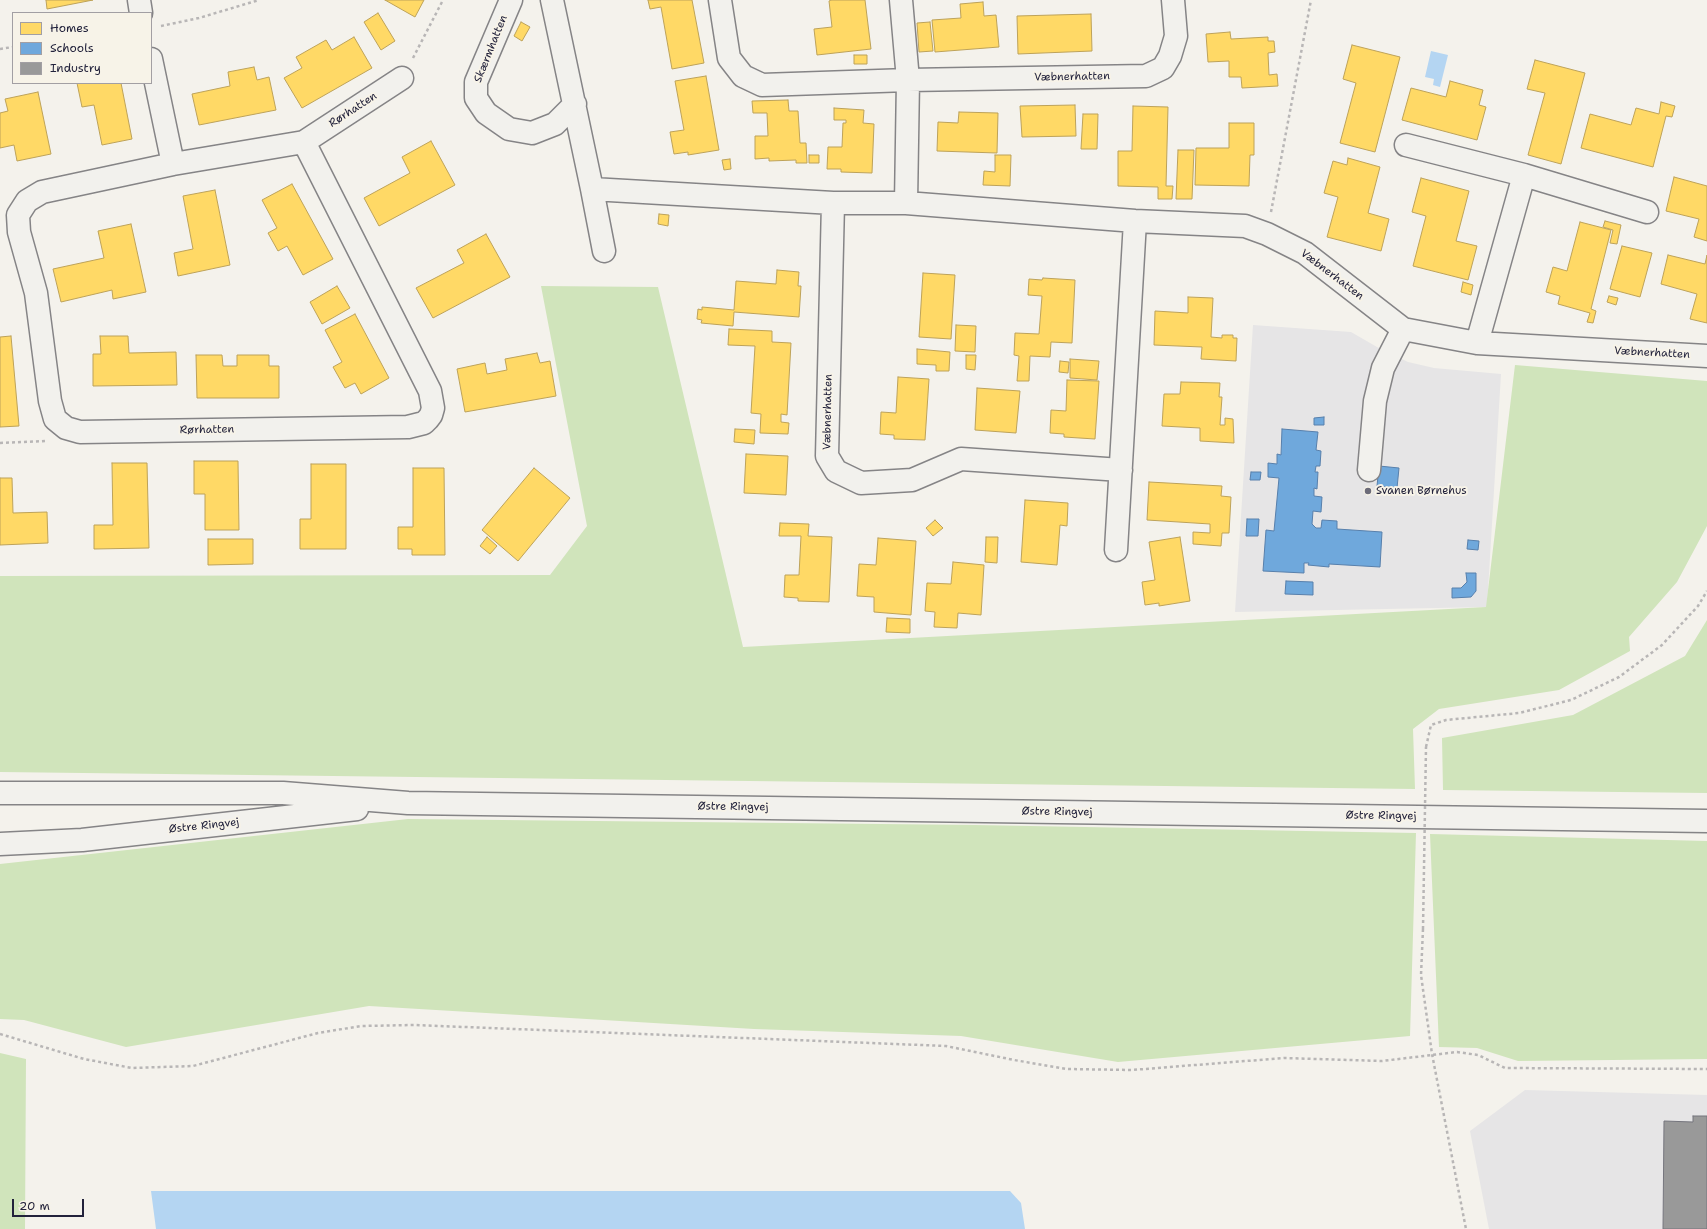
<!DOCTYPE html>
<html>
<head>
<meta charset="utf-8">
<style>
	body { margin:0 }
	#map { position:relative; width:1707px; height:1229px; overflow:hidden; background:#f4f2ec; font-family:"Shantell Sans",sans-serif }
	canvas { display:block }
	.legend { position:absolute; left:12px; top:12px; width:140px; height:72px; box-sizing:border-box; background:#f7f3e8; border:1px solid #a29fa3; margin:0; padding:5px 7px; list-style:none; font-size:12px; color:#22223b }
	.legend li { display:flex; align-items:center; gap:8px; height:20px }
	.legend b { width:20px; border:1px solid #a29fa3 }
	.scale { position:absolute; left:12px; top:1199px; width:72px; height:18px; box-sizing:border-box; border:2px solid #22223b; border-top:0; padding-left:5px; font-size:12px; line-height:14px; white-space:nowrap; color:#22223b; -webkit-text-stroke:3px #f7f3e8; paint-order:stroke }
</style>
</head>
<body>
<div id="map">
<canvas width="1707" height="1229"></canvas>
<ul class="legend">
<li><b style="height:11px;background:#ffd966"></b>Homes</li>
<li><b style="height:11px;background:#6fa8dc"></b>Schools</li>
<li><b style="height:11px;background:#999"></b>Industry</li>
</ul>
<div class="scale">20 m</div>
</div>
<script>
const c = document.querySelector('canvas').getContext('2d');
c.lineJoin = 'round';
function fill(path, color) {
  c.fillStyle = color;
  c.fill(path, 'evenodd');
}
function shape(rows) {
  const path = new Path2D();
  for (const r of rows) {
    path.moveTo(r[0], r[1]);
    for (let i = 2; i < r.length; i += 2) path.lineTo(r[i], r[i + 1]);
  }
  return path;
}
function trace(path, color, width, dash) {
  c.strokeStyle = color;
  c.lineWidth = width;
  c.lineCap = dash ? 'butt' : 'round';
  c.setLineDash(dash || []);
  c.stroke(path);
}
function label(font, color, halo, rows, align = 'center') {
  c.font = font + ' "Shantell Sans",sans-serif';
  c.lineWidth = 4;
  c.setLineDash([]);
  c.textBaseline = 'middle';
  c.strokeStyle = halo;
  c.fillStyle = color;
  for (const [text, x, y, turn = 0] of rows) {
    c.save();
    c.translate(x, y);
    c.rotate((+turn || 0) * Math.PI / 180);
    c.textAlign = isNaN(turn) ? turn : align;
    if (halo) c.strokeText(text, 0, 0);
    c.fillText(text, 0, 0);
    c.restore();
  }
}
const built = shape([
	[1253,325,1351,332,1377,347,1408,362,1434,368,1501,374,1487,607,1235,612],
	[1525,1090,1707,1095,1707,1229,1489,1229,1470,1131]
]);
const green = shape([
	[541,286,658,287,743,647,1486,607,1515,365,1707,381,1707,526,1677,582,1629,637,1630,651,1559,690,1439,709,1413,729,1415,789,0,772,0,576,550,575,587,526],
	[1707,620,1707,793,1443,790,1442,738,1573,715,1685,656],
	[408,819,975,825,1416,833,1410,1036,1118,1062,961,1036,754,1029,369,1006,126,1047,24,1020,0,1019,0,864],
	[1430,834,1707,841,1707,1059,1518,1061,1477,1048,1439,1047],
	[0,1053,26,1059,25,1229,0,1229]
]);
const water = shape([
	[1431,51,1448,55,1440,87,1433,85,1434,79,1425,77],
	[151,1191,1010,1191,1021,1203,1025,1229,156,1229]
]);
const homes = shape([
	[46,0,93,0,47,9,46,0],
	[385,0,424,0,415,17,385,0],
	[648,0,692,0,704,63,672,69,661,7,650,9,648,0],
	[831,0,865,0,871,49,817,55,814,29,832,27,829,1,831,0],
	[983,2,984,16,996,15,999,47,935,52,932,20,961,18,960,4,983,2],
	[378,13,395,41,381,50,364,22,378,13],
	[1091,14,1092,51,1018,54,1017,16,1091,14],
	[521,22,530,27,522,41,514,36,521,22],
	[930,22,933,51,919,52,917,23,930,22],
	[1230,32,1231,39,1268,37,1268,41,1274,41,1275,52,1268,53,1269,75,1277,74,1278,86,1242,88,1241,77,1229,77,1229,61,1208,62,1206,34,1230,32],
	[354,37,372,68,302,108,284,78,302,68,296,57,326,40,332,50,354,37],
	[1352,45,1400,57,1375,152,1340,143,1356,83,1343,79,1352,45],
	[854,55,867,55,867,64,854,64,854,55],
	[1535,60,1585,73,1561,164,1528,155,1545,93,1527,89,1535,60],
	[254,67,257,80,269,77,276,110,199,125,192,94,230,86,228,72,254,67],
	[706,76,719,150,688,155,688,152,674,154,670,132,684,130,675,81,706,76],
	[1450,81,1483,90,1479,105,1486,107,1477,140,1402,120,1411,88,1446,97,1450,81],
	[77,83,121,83,132,139,102,145,94,105,82,107,77,83],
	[38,92,51,154,17,161,14,145,0,148,0,113,8,111,5,99,38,92],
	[788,100,789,111,798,111,800,143,806,143,807,163,796,163,796,160,769,161,769,158,755,159,755,136,768,136,767,113,753,113,752,101,788,100],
	[1661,102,1675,106,1672,117,1666,116,1653,167,1581,148,1590,114,1631,125,1636,108,1659,114,1661,102],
	[1075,105,1076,136,1022,137,1020,106,1075,105],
	[1133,106,1168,107,1166,186,1173,186,1172,199,1158,199,1158,187,1118,186,1118,151,1132,151,1133,106],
	[834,108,864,110,863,123,874,124,872,173,841,172,841,169,827,169,828,147,842,147,843,123,846,123,846,120,834,120,834,108],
	[959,112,998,113,997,153,937,151,938,122,958,123,959,112],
	[1083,114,1098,114,1097,149,1081,149,1083,114],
	[1229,123,1254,123,1254,155,1250,155,1249,186,1195,185,1196,148,1229,148,1229,123],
	[431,141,455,185,379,226,364,198,410,173,402,157,431,141],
	[1178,150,1194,150,1192,199,1176,199,1178,150],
	[809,155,819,155,819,163,809,163,809,155],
	[995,155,1011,155,1010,186,983,185,984,171,995,172,995,155],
	[1348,158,1380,167,1368,213,1389,219,1381,251,1327,237,1338,197,1324,193,1333,161,1347,165,1348,158],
	[730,159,731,169,724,170,722,160,730,159],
	[1674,177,1707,186,1707,241,1694,237,1699,219,1666,211,1674,177],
	[1421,178,1469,191,1456,241,1477,246,1468,280,1413,266,1426,216,1412,212,1421,178],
	[292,184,333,259,303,275,287,246,278,251,268,233,277,228,262,200,292,184],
	[215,190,230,265,178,276,174,253,193,249,183,196,215,190],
	[659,214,669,215,668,226,658,224,659,214],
	[1605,221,1621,225,1617,244,1610,243,1613,230,1603,227,1605,221],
	[1580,222,1611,230,1591,309,1596,311,1593,323,1587,322,1590,313,1558,304,1560,296,1546,292,1553,267,1567,271,1580,222],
	[131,224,146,292,113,299,112,290,61,302,53,269,104,258,98,231,131,224],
	[486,234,510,277,433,318,416,288,464,263,457,250,486,234],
	[1622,246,1652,253,1640,297,1610,289,1622,246],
	[1668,255,1705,264,1707,255,1707,323,1690,319,1697,294,1661,284,1668,255],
	[777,270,799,272,798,286,801,286,799,317,734,312,733,326,701,323,702,320,697,319,698,309,702,310,702,307,734,310,736,281,776,284,777,270],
	[923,273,955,275,951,339,919,337,923,273],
	[1043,278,1075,280,1072,343,1051,342,1050,357,1030,356,1029,381,1017,381,1019,356,1014,355,1015,333,1039,334,1042,296,1028,295,1029,279,1042,280,1043,278],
	[1463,282,1473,285,1471,295,1461,292,1463,282],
	[337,286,350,308,322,324,310,302,337,286],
	[1609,296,1618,298,1616,305,1607,302,1609,296],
	[1188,297,1213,298,1211,337,1222,338,1222,335,1233,335,1233,338,1237,338,1236,361,1201,359,1202,347,1154,345,1155,311,1188,313,1188,297],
	[355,314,389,378,361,394,355,383,345,388,333,367,342,362,325,330,355,314],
	[956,325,976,326,975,352,955,351,956,325],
	[729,329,772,331,772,342,791,343,787,415,781,414,781,422,789,423,788,434,760,433,761,414,751,413,755,346,728,345,729,329],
	[11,336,19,426,0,427,0,337,11,336],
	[100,336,128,336,129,353,176,352,177,385,93,386,93,354,101,354,100,336],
	[917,349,950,352,949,371,936,371,936,365,917,364,917,349],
	[537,353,540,363,550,361,556,396,465,412,457,369,485,363,487,374,507,370,505,359,537,353],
	[196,355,222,355,223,366,237,366,237,355,269,355,269,366,279,366,279,398,197,398,196,355],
	[966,355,976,355,975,370,966,369,966,355],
	[1070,359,1099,361,1097,380,1070,378,1070,359],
	[1060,361,1069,362,1068,373,1059,372,1060,361],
	[898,377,929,379,925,440,894,439,894,435,880,434,881,412,896,413,898,377],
	[1067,380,1099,381,1095,439,1064,437,1064,434,1050,433,1051,410,1066,411,1067,380],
	[1181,382,1220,383,1219,397,1222,397,1220,425,1225,425,1225,418,1233,419,1234,443,1200,441,1200,428,1162,426,1164,394,1180,394,1181,382],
	[977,388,1020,391,1016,433,975,430,977,388],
	[735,429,755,430,754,444,734,442,735,429],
	[746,454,788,456,786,495,744,493,746,454],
	[194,461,238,461,239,530,205,530,205,494,194,494,194,461],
	[112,463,147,463,149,548,94,549,94,525,113,525,112,463],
	[311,464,346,464,346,549,300,549,300,519,311,519,311,464],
	[413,468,444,468,445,555,412,555,412,549,398,549,398,527,413,527,413,468],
	[534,468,570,498,518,561,482,530,534,468],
	[0,478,12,478,13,513,47,512,48,543,0,545,0,478],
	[1149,482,1222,486,1221,496,1231,497,1229,533,1222,533,1221,546,1193,544,1193,532,1210,533,1210,524,1147,520,1149,482],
	[1025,500,1068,503,1067,526,1060,525,1057,565,1021,562,1025,500],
	[935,520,943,528,933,536,926,528,935,520],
	[780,523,809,524,808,536,832,537,829,602,798,601,798,598,784,597,785,575,799,575,801,536,779,536,780,523],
	[487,537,497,546,490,554,480,546,487,537],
	[986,537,998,537,997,563,985,562,986,537],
	[1180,537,1190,601,1159,606,1159,603,1145,605,1142,582,1155,580,1149,542,1180,537],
	[878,538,916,541,911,615,874,612,874,597,857,596,859,564,876,565,878,538],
	[208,539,253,539,253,564,208,565,208,539],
	[953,562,984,565,981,615,958,613,957,628,934,627,935,612,925,611,927,583,951,584,953,562],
	[887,618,910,619,910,633,886,632,887,618]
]);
const schools = shape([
	[1324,417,1324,425,1314,425,1314,418,1324,417],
	[1282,429,1318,432,1316,450,1321,451,1320,466,1316,466,1315,472,1318,472,1317,489,1314,488,1314,496,1322,497,1321,512,1313,511,1312,524,1316,528,1321,528,1322,520,1337,521,1337,529,1382,532,1380,567,1329,564,1329,567,1308,565,1309,563,1304,563,1304,573,1263,571,1266,530,1274,531,1279,478,1268,477,1268,463,1277,464,1277,454,1281,455,1282,429],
	[1379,466,1399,468,1397,488,1377,486,1379,466],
	[1251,472,1261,472,1260,480,1250,480,1251,472],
	[1247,519,1259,519,1258,536,1246,536,1247,519],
	[1468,540,1479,541,1478,550,1467,549,1468,540],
	[1466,573,1476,573,1476,591,1471,597,1452,598,1452,588,1461,588,1467,582,1466,573],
	[1286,581,1313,582,1313,595,1285,594,1286,581]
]);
const industry = shape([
	[1693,1116,1707,1116,1707,1229,1663,1229,1664,1121,1693,1122,1693,1116]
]);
const path = shape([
	[161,26,199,18,259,0],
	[0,49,13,47],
	[413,58,443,0],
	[1271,212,1311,0],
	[0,443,45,441],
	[1426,747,1431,725,1446,720,1519,713,1571,700,1619,677,1662,645,1698,606,1707,591],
	[1423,929,1421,975,1432,1054,1466,1229],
	[0,1034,84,1059,132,1068,193,1066,318,1033,361,1026,414,1025,946,1046,1014,1060,1067,1069,1132,1070,1284,1058,1382,1061,1457,1052,1478,1055,1505,1068,1707,1069]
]);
const minor = shape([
	[139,0,141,13],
	[511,0,476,82,476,98,486,113,509,129,532,133,555,124,575,104],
	[552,0,592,189,604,251],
	[720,0,729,58,743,76,762,85,908,80,1146,76,1163,68,1170,56,1176,36,1173,0],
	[901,0,908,80,906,203],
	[151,59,173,164],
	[304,142,430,391,433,408,431,415,428,419,424,423,408,427,80,432,66,428,55,419,50,401,36,293,19,232,18,215,27,201,42,192,173,164,304,142],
	[304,142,402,78],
	[1406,145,1524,175],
	[592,189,833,203,906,203,1135,221,1245,226,1267,234,1305,253,1403,329,1477,343,1707,356],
	[833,203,827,456,836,471,861,483,912,480,961,459,1121,470],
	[1477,343,1524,175,1647,212],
	[1369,470,1375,401,1383,368,1403,329],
	[1116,550,1135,221]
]);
const major = shape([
	[0,793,283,793,408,803,1707,821],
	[0,844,82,840,357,809]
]);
const pathBridge = shape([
	[1423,929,1426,747]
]);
const markers = [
	[1368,491,4,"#6c6b79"]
];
const streetNames = [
	["Skærmhatten",491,49,-68],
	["Væbnerhatten",1072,77,-1],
	["Rørhatten",353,110,-33],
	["Væbnerhatten",1332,275,37],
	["Væbnerhatten",1652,353,3],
	["Væbnerhatten",828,412,-89],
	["Rørhatten",207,430,-1],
	["Østre Ringvej",733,807,1],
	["Østre Ringvej",1057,812,1],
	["Østre Ringvej",1381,816,1],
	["Østre Ringvej",204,826,-6]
];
const poiNames = [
	["Svanen Børnehus",1376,491]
];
fill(built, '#e6e5e6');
fill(green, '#d0e4bb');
fill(water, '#b4d5f2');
fill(homes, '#ffd966');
trace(homes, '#bda259', 1);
fill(schools, '#6fa8dc');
trace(schools, '#5880ac', 1);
fill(industry, '#999');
trace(industry, '#75757d', 1);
trace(minor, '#858486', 25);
trace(major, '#858486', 25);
trace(path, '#b8b6b6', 2.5, [3, 3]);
trace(minor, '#f2f1ed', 22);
trace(major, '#f2f1ed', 22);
trace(pathBridge, '#b8b6b6', 2.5, [3, 3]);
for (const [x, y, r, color] of markers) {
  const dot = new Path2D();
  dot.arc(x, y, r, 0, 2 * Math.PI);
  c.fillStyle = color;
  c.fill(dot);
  trace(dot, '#f7f3e8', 1.5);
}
label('11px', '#22223b', '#f7f3e8', streetNames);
label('11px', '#22223b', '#f7f3e8', poiNames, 'left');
</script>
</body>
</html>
